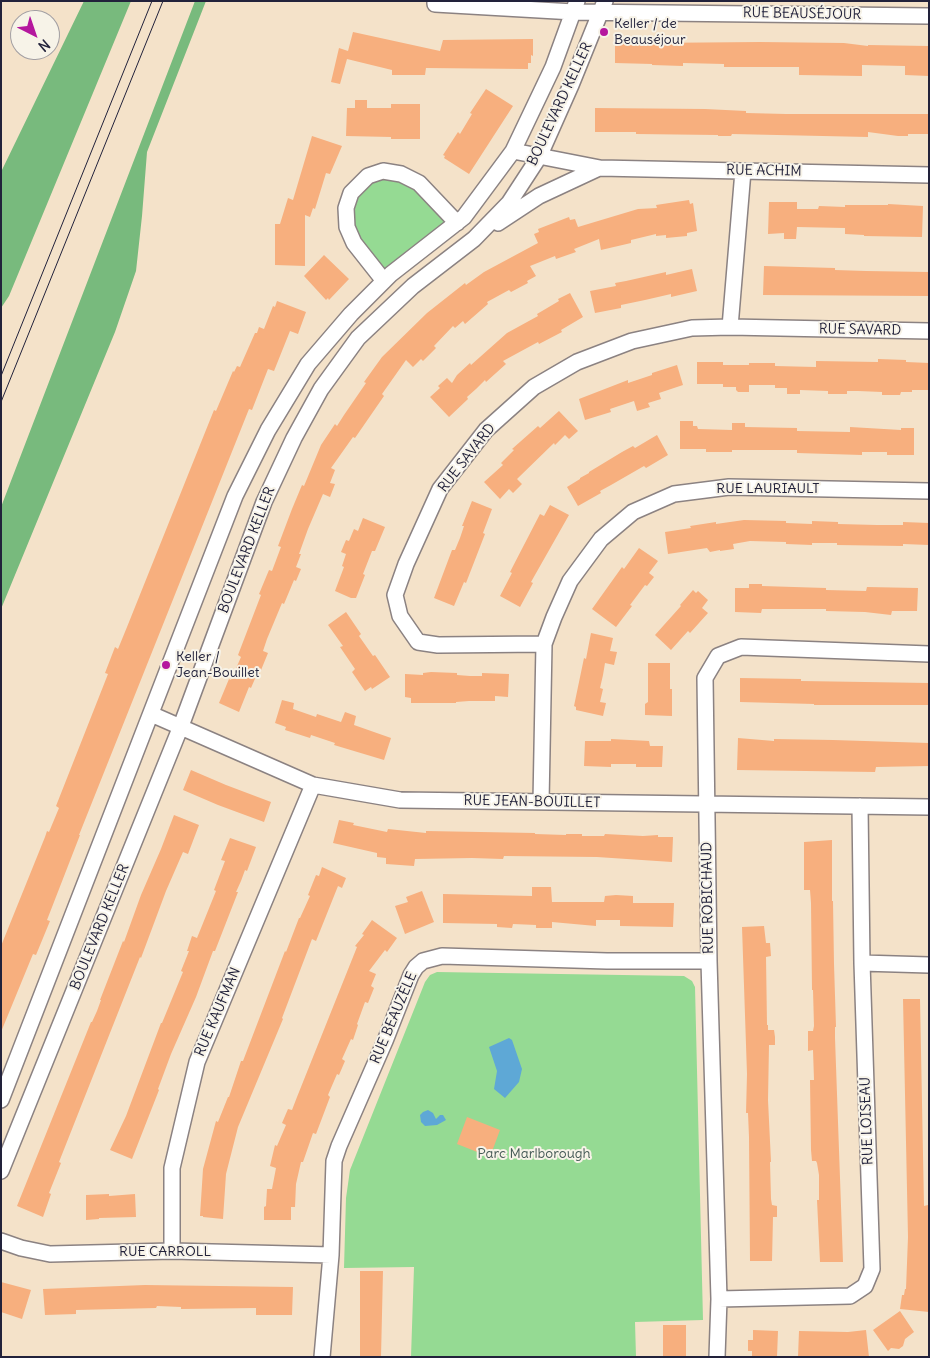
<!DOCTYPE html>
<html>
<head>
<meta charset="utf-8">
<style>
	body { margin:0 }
	#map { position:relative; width:930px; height:1358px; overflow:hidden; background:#f4e2c9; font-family:Delius,sans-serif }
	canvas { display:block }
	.frame { position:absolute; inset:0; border:2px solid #22223b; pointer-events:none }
	.north { position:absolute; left:10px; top:10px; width:50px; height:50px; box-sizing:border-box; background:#f7f3e8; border:1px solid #a29fa3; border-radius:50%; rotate:139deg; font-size:14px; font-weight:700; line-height:20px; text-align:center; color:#22223b }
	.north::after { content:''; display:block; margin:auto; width:18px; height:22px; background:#b5179e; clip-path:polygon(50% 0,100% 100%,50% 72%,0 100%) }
</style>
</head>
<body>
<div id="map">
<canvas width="930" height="1358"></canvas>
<div class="frame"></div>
<div class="north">N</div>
</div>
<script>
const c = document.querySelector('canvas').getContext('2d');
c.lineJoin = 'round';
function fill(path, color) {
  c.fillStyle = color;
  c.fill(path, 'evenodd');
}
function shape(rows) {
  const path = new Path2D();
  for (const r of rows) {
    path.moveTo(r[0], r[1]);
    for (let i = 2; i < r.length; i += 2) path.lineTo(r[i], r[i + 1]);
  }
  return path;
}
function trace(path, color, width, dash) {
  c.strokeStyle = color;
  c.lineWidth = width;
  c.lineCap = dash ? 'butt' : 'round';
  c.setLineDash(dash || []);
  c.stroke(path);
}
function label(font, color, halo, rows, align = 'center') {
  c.font = font + ' Delius,sans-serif';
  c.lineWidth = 4;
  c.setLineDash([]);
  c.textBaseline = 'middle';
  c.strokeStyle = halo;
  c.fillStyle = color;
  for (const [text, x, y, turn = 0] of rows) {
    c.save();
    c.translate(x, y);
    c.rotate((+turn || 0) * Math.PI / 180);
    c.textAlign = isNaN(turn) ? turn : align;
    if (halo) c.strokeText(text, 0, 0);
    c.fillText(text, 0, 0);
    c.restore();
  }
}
const green = shape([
	[401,179,419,189,450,222,386,271,352,227,351,213,357,196,374,180],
	[437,972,684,976,692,981,695,987,703,1320,635,1322,636,1357,411,1357,414,1267,344,1268,346,1198,350,1170,356,1155,425,982,430,975]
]);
const forest = shape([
	[84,1,131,1,9,296,1,308,1,172],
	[195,1,206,1,147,152,142,216,136,271,115,332,1,609,1,507]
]);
const water = shape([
	[509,1038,512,1040,522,1069,519,1082,505,1098,494,1089,497,1071,489,1047],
	[428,1110,433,1113,436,1119,440,1115,443,1115,446,1120,437,1125,425,1126,421,1122,420,1115,423,1112]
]);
const building = shape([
	[353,32,440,51,443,40,533,39,533,56,531,55,531,63,528,63,528,69,426,68,425,75,392,75,392,70,347,59,340,84,331,82,339,48,348,51],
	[615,41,647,42,647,43,760,42,844,43,868,46,868,45,929,46,929,76,905,75,905,66,862,65,862,76,799,75,799,67,724,67,724,64,683,63,683,66,652,65,652,64,615,63],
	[486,89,513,106,469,174,444,158,445,156,443,155,458,132,460,134,472,114,470,113],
	[355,100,367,100,367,108,391,108,391,104,420,104,420,139,391,139,391,137,346,136,347,108,355,108],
	[595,108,705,109,746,111,746,113,786,114,929,114,929,134,908,134,908,136,898,136,868,132,868,137,732,134,731,136,718,136,718,135,636,134,636,132,595,132],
	[312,136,342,146,330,174,326,173,315,209,313,208,310,217,305,215,305,266,275,265,275,224,280,224,288,198,293,200],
	[689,200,690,204,693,203,697,231,687,233,687,236,666,238,666,235,656,236,656,234,631,240,631,243,601,250,599,239,574,249,576,252,556,259,555,256,530,266,536,276,527,281,528,283,511,292,509,290,487,302,488,304,465,324,463,321,455,328,453,326,434,346,436,348,423,361,421,359,413,367,406,360,382,394,384,396,355,438,353,437,331,468,335,470,330,483,335,484,330,497,323,494,308,529,299,554,301,554,296,567,301,569,296,581,294,580,284,604,282,603,267,639,263,651,268,653,259,675,257,674,251,688,249,687,239,712,219,703,229,679,231,680,241,657,238,655,261,595,259,594,269,570,272,571,281,547,278,546,292,509,302,485,304,486,321,445,335,424,337,426,344,415,366,383,364,382,382,357,427,313,465,283,466,285,484,272,538,243,534,234,539,232,538,229,569,217,570,220,575,219,578,227,638,209,657,208,656,205],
	[769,202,797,202,797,209,818,209,819,206,845,207,845,205,888,205,888,204,923,206,922,237,864,236,864,235,845,234,845,228,797,227,796,239,784,239,784,233,768,234],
	[324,255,349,279,329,300,328,298,326,300,304,276],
	[764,266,835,268,835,270,866,271,929,272,929,296,763,295],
	[692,269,697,291,671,297,671,294,645,300,621,305,621,308,595,313,590,291,616,286,615,283,626,281,666,272,666,275],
	[570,293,583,317,561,330,562,332,539,344,538,342,503,361,506,364,486,382,485,380,476,389,467,397,468,399,449,417,430,397,440,388,438,386,447,378,452,383,457,375,470,363,471,365,507,333,538,316,537,314,559,301,558,299],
	[277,301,306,312,298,334,290,331,274,371,268,369,252,410,249,409,79,835,80,835,47,920,50,921,36,955,33,954,1,1032,1,946,45,837,47,831,49,832,59,808,56,806,108,674,105,673,115,647,118,649,127,627,214,410,216,411,233,371,234,372,237,366,240,367,255,333,257,333,259,327,264,329,273,306,275,307],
	[878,359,906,360,906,362,929,363,929,390,912,390,912,392,901,392,900,395,882,395,882,392,858,391,847,391,847,394,828,394,828,391,800,390,800,394,787,394,787,388,775,388,775,385,749,385,749,392,738,392,736,390,736,387,723,387,723,384,697,384,697,362,723,362,723,365,749,365,749,363,775,363,775,366,816,367,816,361,878,362],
	[677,365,683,385,659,393,661,399,648,403,650,407,637,411,634,401,610,409,611,412,585,420,579,399,628,380,628,383,652,375,652,373],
	[559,411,578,431,569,439,565,435,555,445,554,443,517,479,522,484,513,493,509,489,500,499,484,482,503,465,501,463,514,450,512,449,538,426,540,428],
	[680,421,693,421,693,426,697,426,698,429,732,430,732,423,745,423,745,427,797,428,797,431,850,432,850,427,901,430,901,428,914,428,914,455,887,455,887,452,862,452,862,455,797,453,797,450,732,450,732,452,706,452,706,449,680,449],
	[657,435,668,455,646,468,644,466,611,485,600,491,601,493,578,506,567,487,580,479,580,478,589,473,589,472,622,452,633,446,635,448],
	[472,501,492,509,483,533,485,534,466,583,464,582,454,606,434,598,452,550,455,550,460,538,464,526,462,526],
	[550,505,569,515,531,582,533,583,520,607,500,596,512,573,510,572,540,514,544,516],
	[363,518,385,527,375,551,372,551,363,574,365,575,356,598,351,598,335,591,344,567,342,566,346,554,341,552,346,540,349,541,354,529,358,531],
	[744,520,786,521,786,523,812,524,812,521,838,522,838,524,877,525,903,525,903,522,929,523,929,545,903,544,903,546,837,545,837,543,812,543,812,545,786,544,786,542,750,541,733,544,734,549,720,551,720,550,710,552,707,548,668,554,665,532,691,528,690,526,716,522,716,524],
	[639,548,658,561,649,573,654,577,647,586,645,585,630,605,632,606,616,627,592,609,622,567,624,569],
	[749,584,762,584,762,586,826,588,826,590,866,591,867,587,918,588,917,611,892,611,891,615,865,612,826,611,826,609,762,609,761,613,735,612,735,588,749,588],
	[693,590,696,593,698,591,708,600,702,608,708,613,690,633,688,631,671,650,655,635,681,606,680,605],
	[346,612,361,634,359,636,373,656,375,655,390,677,372,689,371,687,365,691,352,672,355,669,340,647,343,646,328,625],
	[591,633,613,638,610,651,617,652,614,665,605,663,603,675,600,688,603,689,600,702,606,703,603,716,576,710,576,707,574,706,584,658,586,659],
	[648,663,670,663,670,689,672,689,672,716,645,715,645,704,648,702],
	[431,672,457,673,457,675,470,676,482,676,482,673,509,674,508,697,495,696,495,701,469,701,456,702,456,703,411,703,411,698,405,697,405,674,423,675,423,673],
	[740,678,801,679,801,681,929,683,929,705,814,705,814,704,740,702],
	[282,700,294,703,293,709,316,717,317,714,341,722,345,712,356,716,354,725,391,738,384,760,334,745,335,743,311,735,310,738,285,730,286,727,275,723],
	[738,738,774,741,774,739,833,740,929,743,929,766,876,767,875,772,737,770],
	[611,739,649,741,650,746,663,746,662,767,636,767,636,764,611,764,611,767,584,766,585,741,611,741],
	[191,770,226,785,271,802,264,822,218,805,183,790],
	[174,815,199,825,188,854,183,852,166,891,141,958,140,957,59,1162,61,1163,49,1193,51,1194,43,1217,17,1206,91,1022,92,1022,97,1011,101,1000,100,1000,123,941,124,942,141,895,161,849],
	[339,820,354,823,353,825,387,832,388,829,426,833,426,831,535,833,535,834,566,835,566,834,582,834,582,836,604,836,605,834,643,836,658,835,658,837,673,837,672,862,597,857,504,856,503,859,472,858,415,859,414,866,386,864,386,858,377,857,377,853,333,843],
	[230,838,256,847,247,871,245,870,241,881,236,892,238,892,215,951,213,951,196,997,171,1054,158,1089,159,1090,132,1159,110,1150,126,1116,161,1023,162,1023,183,972,181,971,189,951,187,951,192,936,197,938,216,891,214,890,225,861,221,860],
	[832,840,832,901,833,901,834,964,836,1027,835,1027,835,1038,843,1262,820,1262,817,1200,819,1200,819,1175,817,1163,816,1161,812,1161,811,1150,810,1080,814,1080,813,1050,808,1051,808,1031,813,1031,814,1026,813,990,812,990,811,903,810,890,804,890,804,842],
	[322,867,346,878,342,888,338,886,316,941,312,939,282,1018,283,1019,238,1127,226,1174,223,1219,203,1217,203,1216,200,1216,203,1169,216,1121,218,1122,228,1097,229,1097,241,1061,243,1061,285,951,286,952,299,918,300,918,310,896,308,895,316,875,319,876],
	[532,887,551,887,552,902,604,902,605,896,616,895,633,896,633,903,674,903,673,927,620,926,620,920,596,920,596,926,552,922,552,928,536,928,536,925,513,924,512,928,497,927,497,924,443,923,443,894,532,896],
	[422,891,434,922,405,934,395,906,408,902,406,897],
	[372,920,397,938,387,952,385,950,369,971,376,974,371,986,374,988,368,1003,365,1002,357,1024,358,1025,353,1040,351,1039,342,1059,345,1061,339,1075,337,1074,328,1095,330,1097,316,1134,313,1133,303,1162,301,1162,296,1184,295,1207,291,1207,291,1220,264,1220,264,1207,266,1206,267,1189,272,1189,276,1168,270,1166,275,1145,277,1146,286,1125,282,1123,288,1109,292,1110,297,1097,357,947,355,946,364,935,362,934],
	[764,926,766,943,770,943,771,956,766,957,767,1025,768,1025,768,1030,774,1030,775,1037,775,1045,769,1045,768,1100,771,1162,770,1162,771,1199,772,1205,777,1206,777,1217,773,1217,772,1261,750,1261,749,1137,748,1113,746,1113,747,1074,742,927],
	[903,999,920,999,924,1206,928,1205,929,1312,900,1309,902,1295,904,1295,905,1289,906,1289,908,1237],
	[467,1117,500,1130,490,1157,457,1144],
	[109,1194,109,1196,135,1194,136,1217,99,1218,99,1219,86,1220,86,1195],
	[360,1271,383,1271,381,1357,360,1357],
	[1,1282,31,1290,22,1319,1,1312],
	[145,1285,293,1287,292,1315,256,1315,256,1308,181,1309,181,1307,157,1306,156,1308,76,1310,76,1314,45,1315,43,1289],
	[900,1311,914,1332,905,1339,903,1346,899,1349,891,1348,888,1351,873,1330],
	[663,1325,686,1325,686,1357,663,1357],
	[753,1330,778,1331,777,1357,752,1357,752,1351,748,1351,748,1340,753,1340],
	[866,1330,869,1357,798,1357,799,1331,848,1332]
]);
const street = shape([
	[435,1,435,4,574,12,929,16],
	[513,151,600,168,929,175],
	[498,223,539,196,599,168],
	[384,281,354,243,347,227,346,208,351,193,368,176,383,171,401,174,419,183,457,223],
	[730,327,743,171],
	[544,644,438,645,418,642,400,616,395,595,406,564,440,489,486,430,534,387,577,362,632,341,692,328,730,327,929,331],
	[151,714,313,785,400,800,929,807],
	[541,802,544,644,554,617,570,581,601,539,633,512,674,494,729,487,929,491],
	[862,963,929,965],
	[1,1100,235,496,268,430,308,364,351,314,391,274,464,217,513,151,553,67,577,1],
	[1,1171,181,726,264,502,294,438,321,389,358,338,413,286,474,239,509,203,539,157,571,85,605,1],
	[1,1241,21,1248,50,1254,172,1251,331,1255],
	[172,1251,172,1168,197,1062,313,785],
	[719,1299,850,1296,865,1286,872,1269,862,963,860,806],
	[322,1357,331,1255,334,1161,339,1146,385,1041,411,975,416,967,423,961,442,956,607,961,709,961],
	[717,1357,719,1299,709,961,705,678,718,656,741,647,929,654]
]);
const tram = shape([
	[1,376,152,1],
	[1,402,163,1]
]);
const markers = [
	[604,32,5,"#b5179e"],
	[166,665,5,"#b5179e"]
];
const streetNames = [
	["RUE BEAUSÉJOUR",802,14,1],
	["BOULEVARD KELLER",560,104,-65],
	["RUE ACHIM",764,171,1],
	["RUE SAVARD",860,330,1],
	["RUE SAVARD",467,458,-52],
	["RUE LAURIAULT",768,489],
	["BOULEVARD KELLER",247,550,-69],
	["RUE JEAN-BOUILLET",532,802,1],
	["RUE ROBICHAUD",708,898,-91],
	["BOULEVARD KELLER",100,927,-68],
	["RUE KAUFMAN",218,1012,-67],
	["RUE BEAUZÈLE",394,1018,-67],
	["RUE LOISEAU",867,1121,-92],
	["RUE CARROLL",165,1252]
];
const poiNames = [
	["Keller / de",614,24],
	["Beauséjour",614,40],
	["Keller /",176,657],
	["Jean-Bouillet",176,673]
];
const parkNames = [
	["Parc Marlborough",534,1154]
];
fill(green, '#95da93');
fill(forest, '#78ba7d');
fill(water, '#5ea8d6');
fill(building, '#f7af7e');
trace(street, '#8b8282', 18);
trace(street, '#fff', 15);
trace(tram, '#22223b', 1);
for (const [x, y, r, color] of markers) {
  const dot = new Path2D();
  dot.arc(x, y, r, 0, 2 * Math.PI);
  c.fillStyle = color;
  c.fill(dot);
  trace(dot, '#f7f3e8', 2);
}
label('14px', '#22223b', '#f7f3e8', streetNames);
label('14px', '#22223b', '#f7f3e8', poiNames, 'left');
label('14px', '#445955', '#f7f3e8', parkNames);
</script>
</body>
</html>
